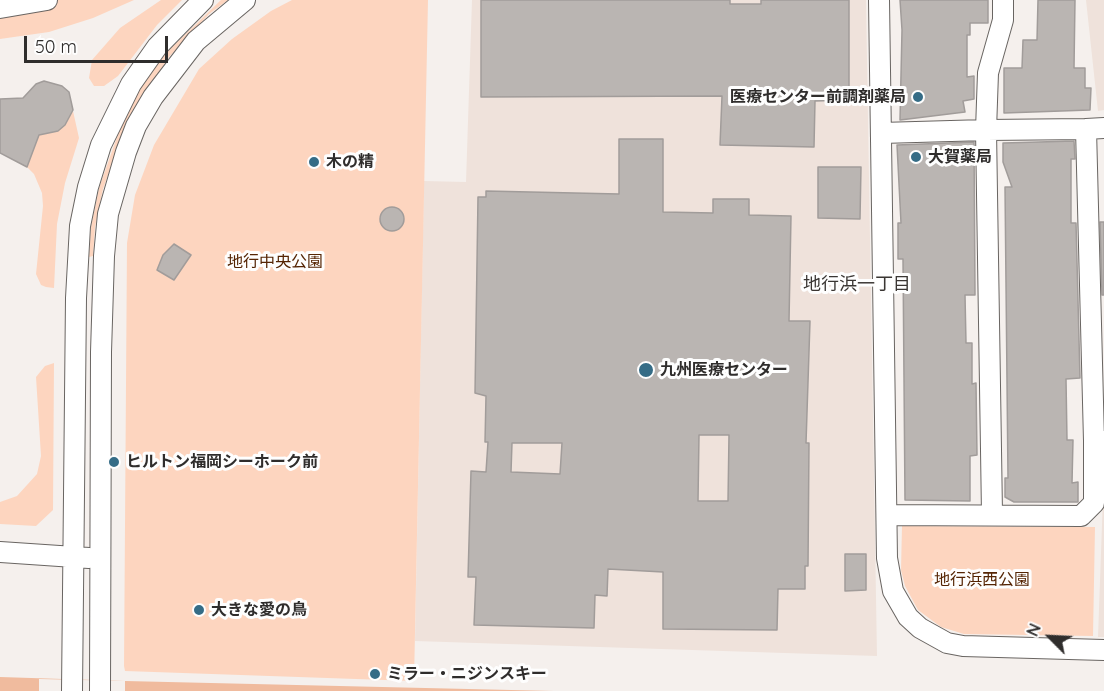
<!DOCTYPE html>
<html>
<head>
<meta charset="utf-8">
<style>
	body { margin:0 }
	#map { position:relative; width:1104px; height:691px; overflow:hidden; background:#f5f0ed; font-family:Quicksand,sans-serif }
	canvas { display:block }
	.north { position:absolute; left:1020px; top:607px; width:60px; height:60px; -webkit-text-stroke:4px #fefefe; paint-order:stroke; rotate:294deg; font-size:16px; font-weight:700; line-height:24px; text-align:center; color:#2f2d2c }
	.north::after { content:''; display:block; margin:auto; width:21px; height:27px; background:#2f2d2c; clip-path:polygon(50% 0,100% 100%,50% 72%,0 100%) }
	.scale { position:absolute; left:24px; top:36px; width:144px; height:27px; box-sizing:border-box; border:3px solid #2f2d2c; border-top:0; padding-left:8px; font-size:18px; line-height:21px; white-space:nowrap; color:#2f2d2c; -webkit-text-stroke:4px #fefefe; paint-order:stroke }
</style>
</head>
<body>
<div id="map">
<canvas width="1104" height="691"></canvas>
<div class="north">N</div>
<div class="scale">50 m</div>
</div>
<script>
const c = document.querySelector('canvas').getContext('2d');
c.lineJoin = 'round';
function fill(path, color) {
  c.fillStyle = color;
  c.fill(path, 'evenodd');
}
function shape(rows) {
  const path = new Path2D();
  for (const r of rows) {
    if (r.length === 3) {
      path.moveTo(r[0] + r[2], r[1]);
      path.arc(r[0], r[1], r[2], 0, 2 * Math.PI);
      continue;
    }
    path.moveTo(r[0], r[1]);
    for (let i = 2; i < r.length; i += 2) path.lineTo(r[i], r[i + 1]);
  }
  return path;
}
function trace(path, color, width, dash) {
  c.strokeStyle = color;
  c.lineWidth = width;
  c.lineCap = dash ? 'butt' : 'round';
  c.setLineDash(dash || []);
  c.stroke(path);
}
function label(font, color, halo, rows, align = 'center') {
  c.font = font + ' Quicksand,"Noto Sans JP",sans-serif';
  c.lineWidth = 6;
  c.setLineDash([]);
  c.textBaseline = 'middle';
  c.strokeStyle = halo;
  c.fillStyle = color;
  for (const [text, x, y, turn = 0] of rows) {
    c.save();
    c.translate(x, y);
    c.rotate((+turn || 0) * Math.PI / 180);
    c.textAlign = isNaN(turn) ? turn : align;
    if (halo) c.strokeText(text, 0, 0);
    c.fillText(text, 0, 0);
    c.restore();
  }
}
const built = shape([
	[472,0,866,0,877,656,415,641,424,181,466,182],
	[1086,0,1104,0,1104,110,1098,111],
	[1104,469,1104,637,1098,637]
]);
const green = shape([
	[0,0,134,0,93,18,49,32,0,39],
	[161,0,182,0,157,25,118,76,104,86,94,86,89,78,92,60,120,28],
	[221,0,228,0,209,14,169,57,127,122,103,189,95,227,93,256,89,257,91,227,99,188,123,120,140,89,165,54],
	[292,0,428,0,414,681,125,671,124,666,127,243,135,195,154,145,199,69,232,39,271,11],
	[73,111,79,138,65,183,57,224,54,288,46,287,41,285,36,274,43,206,42,193,34,174,27,167,40,132,58,130,65,125],
	[54,363,53,510,36,526,0,524,0,502,17,496,37,474,41,456,36,377,45,366],
	[902,526,1095,527,1093,636,964,634,941,627,918,610,905,586,901,570]
]);
const water = shape([
	[0,677,125,681,554,691,0,691]
]);
const pier = shape([
	[39,679,125,681,125,691,39,691]
]);
const building = shape([
	[481,0,730,0,730,4,761,4,761,0,849,0,849,100,815,101,814,147,720,145,722,96,481,97,481,0],
	[900,0,988,0,988,23,970,23,970,35,967,35,967,77,974,76,974,99,963,101,965,112,900,120,902,30,900,0],
	[1038,0,1075,0,1074,68,1085,68,1085,88,1091,88,1090,110,1004,113,1004,68,1022,68,1023,40,1037,40,1038,0],
	[44,81,62,86,69,92,73,110,65,125,58,131,39,135,27,167,0,153,0,99,23,98,36,84,44,81],
	[619,139,663,139,663,212,713,213,713,199,749,199,749,215,791,216,789,321,810,321,806,443,809,443,808,566,805,566,805,589,778,589,777,630,663,629,663,572,608,569,607,596,595,595,594,628,474,625,476,577,468,577,471,471,486,472,488,442,485,442,486,396,475,393,478,197,486,197,486,191,619,194,619,139],
	[699,435,729,435,728,501,698,501,699,435],
	[512,443,562,443,560,474,511,472,512,443],
	[1074,141,1075,159,1071,159,1071,223,1076,223,1080,378,1066,379,1067,440,1073,440,1072,483,1078,482,1078,502,1014,502,1005,497,1005,478,1008,478,1005,187,1012,187,1003,162,1003,143,1074,141],
	[974,142,975,295,965,295,966,343,972,343,972,384,976,383,977,455,970,456,970,501,905,500,903,259,898,259,898,223,901,223,897,145,974,142],
	[818,167,861,167,860,219,818,218,818,167],
	[392,219,12],
	[1100,222,1104,222,1104,295,1102,295,1100,222],
	[174,244,191,255,174,280,157,270,163,255,174,244],
	[845,554,866,554,866,590,845,591,845,554]
]);
const minor = shape([
	[879,0,887,558,893,591,908,617,920,628,947,643,963,646,1104,650],
	[0,8,47,0],
	[1104,128,1086,129,1094,441,1104,441],
	[881,133,986,130,988,73,1003,20,1003,0],
	[992,514,986,130,1086,129],
	[887,515,1081,516,1094,503,1094,441],
	[0,552,89,558],
	[72,691,76,298,80,226,88,187,101,145,131,84,157,47,203,0],
	[100,691,101,352,104,256,108,214,126,152,136,126,153,97,196,41,245,0]
]);
const markers = [
	[918,97,6,"#356c86"],
	[916,157,6,"#356c86"],
	[314,162,6,"#356c86"],
	[646,370,8,"#356c86"],
	[114,462,6,"#356c86"],
	[199,610,6,"#356c86"],
	[375,674,6,"#356c86"]
];
const poiNames = [
	["医療センター前調剤薬局",906,97,"right"],
	["大賀薬局",928,157],
	["木の精",326,162],
	["九州医療センター",660,370],
	["ヒルトン福岡シーホーク前",126,462],
	["大きな愛の鳥",211,610],
	["ミラー・ニジンスキー",387,674]
];
const parkNames = [
	["地行中央公園",275,262],
	["地行浜西公園",982,580]
];
const neighbourhoodNames = [
	["地行浜一丁目",857,285]
];
fill(built, '#efe2db');
fill(green, '#fdd5bf');
fill(water, '#f0bb9e');
fill(pier, '#f5f0ed');
fill(building, '#bab5b2');
trace(building, '#a19c9a', 1.5);
trace(minor, '#696562', 22);
trace(minor, '#fff', 20);
for (const [x, y, r, color] of markers) {
  const dot = new Path2D();
  dot.arc(x, y, r, 0, 2 * Math.PI);
  c.fillStyle = color;
  c.fill(dot);
  trace(dot, '#fefefe', 2);
}
label('bold 16px', '#2f2d2c', '#fefefe', poiNames, 'left');
label('16px', '#552504', '#fefefe', parkNames);
label('18px', '#3a3633', '#fefefe', neighbourhoodNames);
</script>
</body>
</html>
